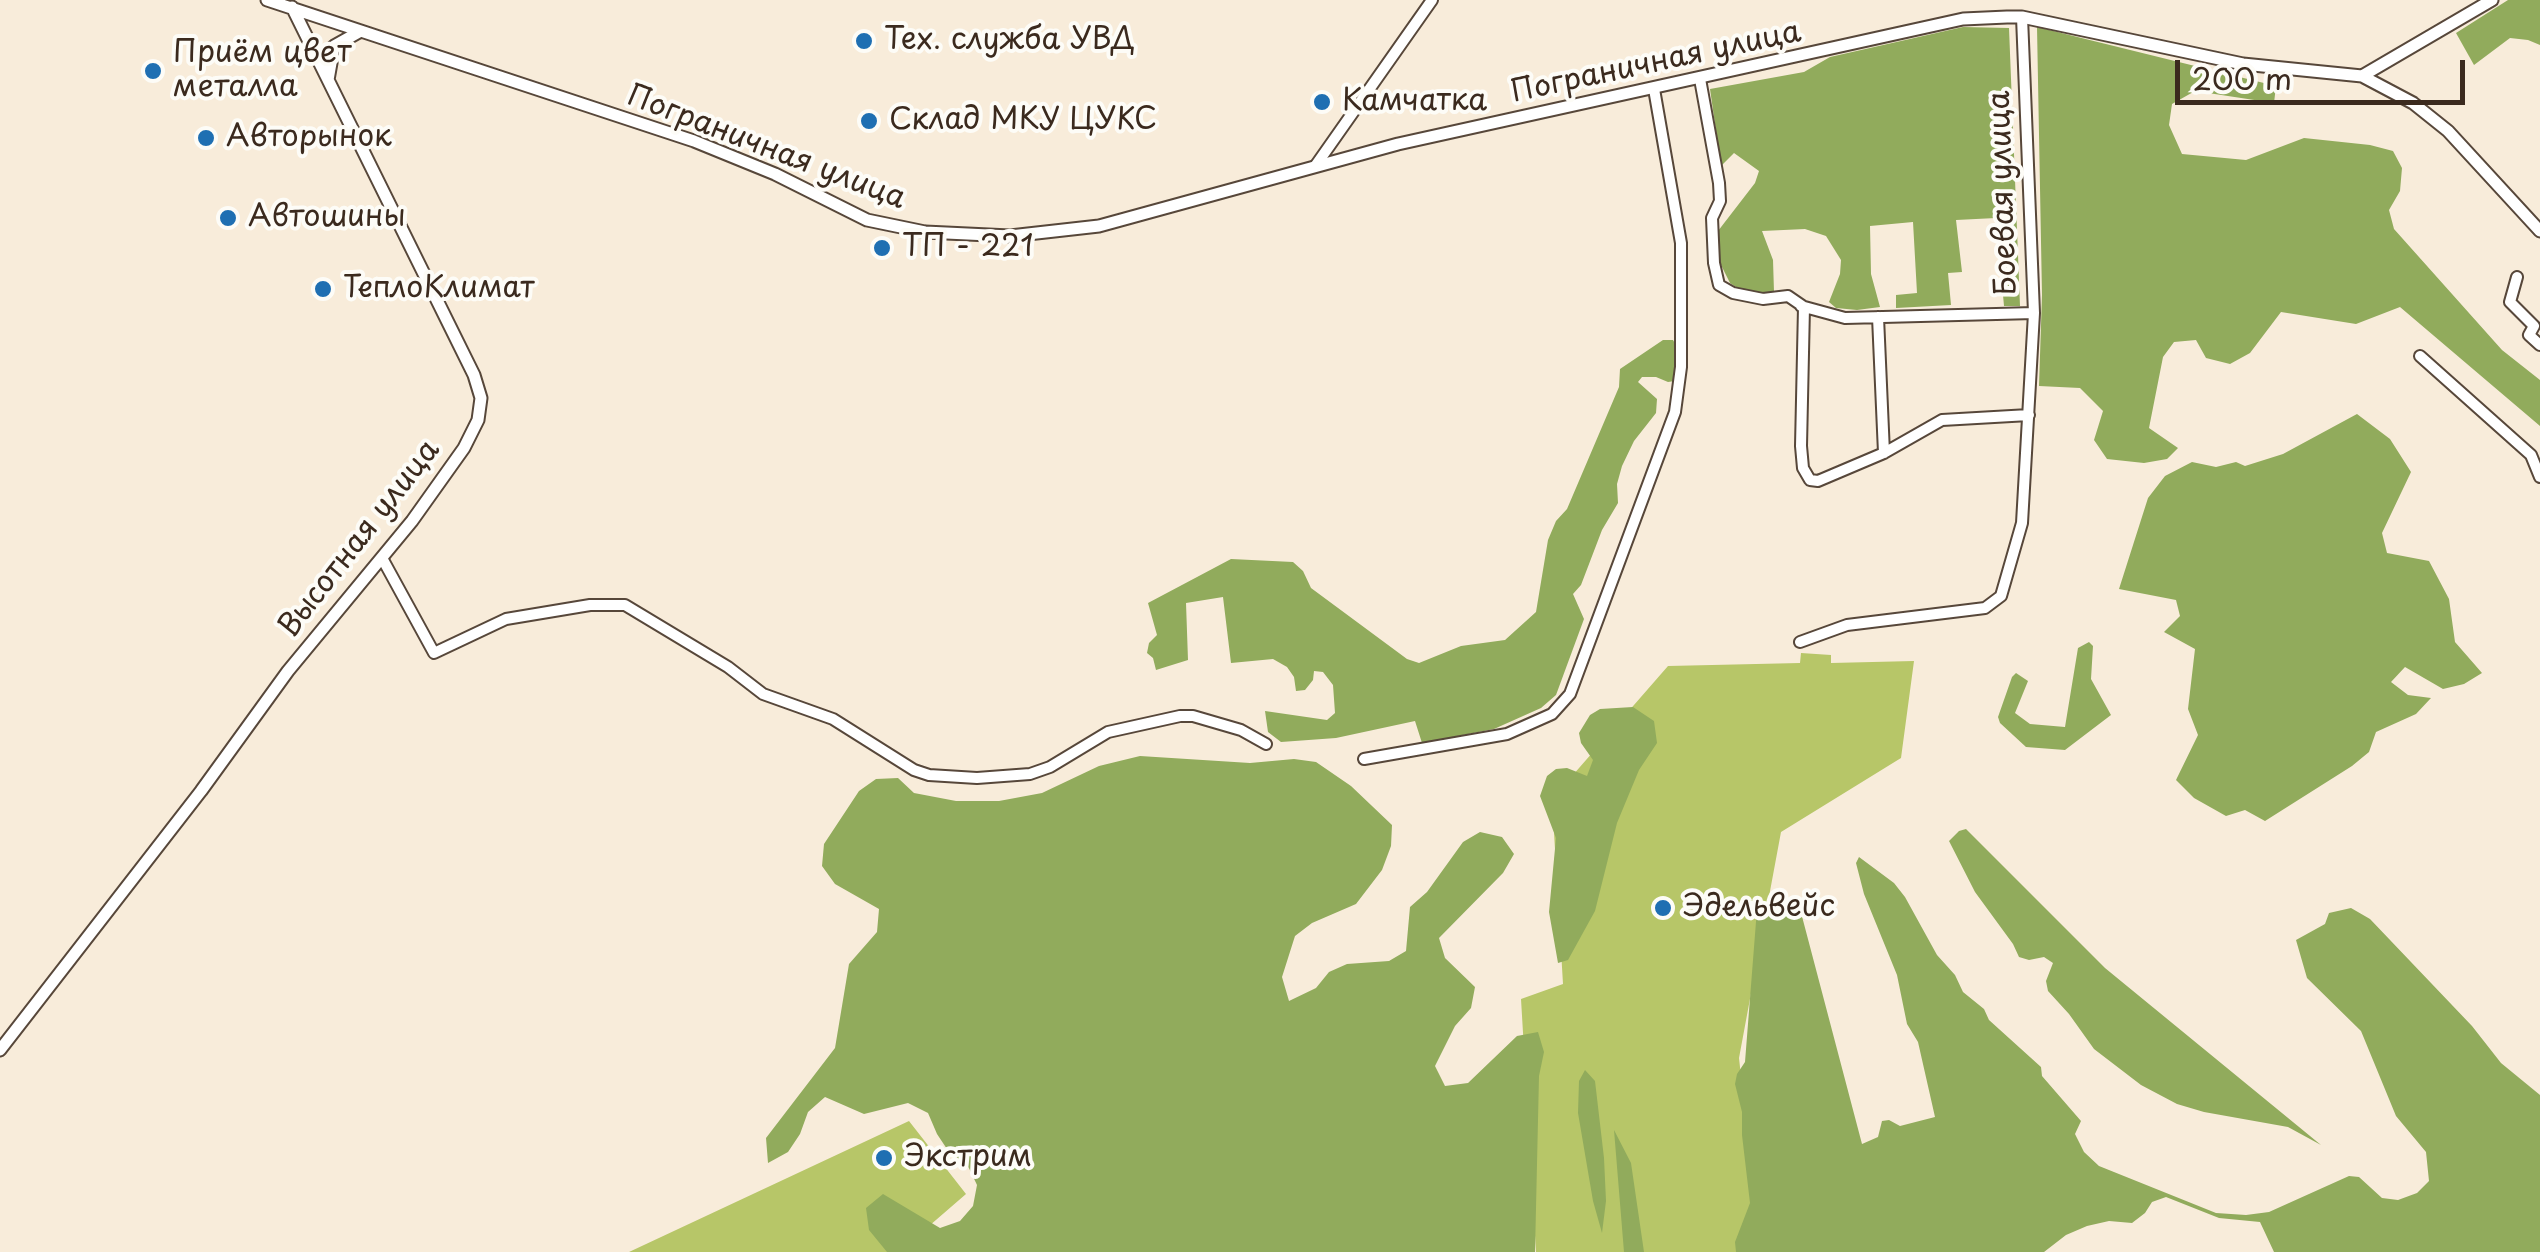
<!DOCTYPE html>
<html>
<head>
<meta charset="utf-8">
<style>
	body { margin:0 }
	#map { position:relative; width:2540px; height:1252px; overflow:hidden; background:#f8ecda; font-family:"Playpen Sans",sans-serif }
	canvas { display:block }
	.scale { position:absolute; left:2175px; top:60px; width:290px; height:45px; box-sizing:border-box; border:5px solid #3b2a1e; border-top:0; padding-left:12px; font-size:30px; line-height:35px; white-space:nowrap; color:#3b2a1e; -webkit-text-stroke:8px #fdfcf7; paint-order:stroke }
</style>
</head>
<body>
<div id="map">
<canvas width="2540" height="1252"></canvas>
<div class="scale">200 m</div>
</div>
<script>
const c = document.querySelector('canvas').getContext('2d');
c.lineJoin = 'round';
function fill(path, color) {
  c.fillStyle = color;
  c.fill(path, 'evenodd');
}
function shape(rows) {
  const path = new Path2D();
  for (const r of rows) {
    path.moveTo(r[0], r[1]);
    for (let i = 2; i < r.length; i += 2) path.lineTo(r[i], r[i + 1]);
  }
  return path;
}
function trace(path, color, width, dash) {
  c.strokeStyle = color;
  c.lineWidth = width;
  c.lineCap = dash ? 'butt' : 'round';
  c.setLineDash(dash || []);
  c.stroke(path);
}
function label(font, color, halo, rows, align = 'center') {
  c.font = font + ' "Playpen Sans",sans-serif';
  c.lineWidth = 8;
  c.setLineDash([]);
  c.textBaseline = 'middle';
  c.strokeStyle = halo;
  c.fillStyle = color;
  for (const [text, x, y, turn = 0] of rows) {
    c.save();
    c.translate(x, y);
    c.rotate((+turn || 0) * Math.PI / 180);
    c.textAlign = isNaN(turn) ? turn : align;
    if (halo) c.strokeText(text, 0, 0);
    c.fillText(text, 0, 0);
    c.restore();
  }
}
const green = shape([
	[1801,653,1831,655,1831,663,1914,661,1901,758,1781,832,1739,1058,1760,1252,1536,1252,1521,999,1563,984,1552,799,1668,666,1800,663],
	[909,1121,966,1194,899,1252,629,1252]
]);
const forest = shape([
	[2508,0,2540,0,2540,45,2528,40,2510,38,2474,65,2456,33],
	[1963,27,2009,28,2020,306,2004,306,1996,218,1956,220,1962,272,1948,273,1951,305,1896,308,1896,295,1917,293,1913,222,1870,226,1871,274,1880,307,1857,310,1836,308,1829,302,1840,274,1841,260,1826,236,1805,229,1762,231,1773,260,1774,292,1756,293,1739,289,1730,283,1718,259,1718,231,1755,183,1759,171,1734,153,1721,166,1710,89,1804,72,1830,57],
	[2037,27,2276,86,2274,103,2195,91,2172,104,2169,125,2182,154,2246,160,2304,138,2370,145,2393,151,2402,168,2400,191,2389,210,2394,229,2502,350,2540,380,2540,426,2400,307,2356,324,2281,312,2250,353,2230,364,2206,358,2196,340,2174,342,2163,357,2149,428,2178,448,2167,459,2144,463,2107,459,2094,440,2103,411,2080,388,2039,386,2042,295],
	[1663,340,1673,340,1677,347,1675,381,1668,382,1656,377,1642,377,1638,382,1657,399,1656,413,1634,441,1622,466,1617,484,1618,503,1602,530,1581,585,1573,594,1584,619,1556,695,1541,708,1494,729,1422,743,1415,721,1336,738,1281,742,1268,732,1265,711,1327,720,1335,713,1333,685,1323,672,1314,671,1313,680,1305,690,1296,691,1294,677,1287,667,1273,659,1231,663,1223,597,1186,603,1188,660,1156,670,1153,658,1147,653,1149,643,1157,635,1148,603,1231,559,1293,562,1303,571,1311,588,1407,659,1419,663,1461,646,1505,640,1536,612,1548,540,1556,521,1567,509,1619,387,1620,369],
	[2357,414,2390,439,2411,472,2382,533,2387,553,2429,561,2449,599,2455,642,2482,673,2464,684,2443,689,2405,667,2391,682,2408,695,2431,698,2416,714,2376,732,2369,752,2352,766,2265,821,2245,810,2226,816,2194,798,2176,780,2198,735,2188,709,2195,649,2164,632,2180,616,2176,600,2119,589,2148,498,2165,476,2192,462,2216,467,2236,462,2245,466,2283,454],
	[2089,642,2093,646,2091,679,2111,715,2065,750,2026,747,2000,723,1998,717,2012,677,2016,673,2028,681,2015,713,2030,724,2065,727,2078,648],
	[1633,707,1654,721,1657,743,1639,770,1617,823,1595,911,1568,960,1558,963,1549,912,1556,838,1540,796,1547,776,1556,769,1567,768,1587,776,1593,760,1581,743,1579,733,1590,715,1600,709],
	[1140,756,1250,763,1294,759,1316,762,1351,786,1392,825,1391,846,1382,870,1356,904,1312,923,1295,936,1282,977,1289,1001,1316,988,1329,972,1347,964,1389,961,1406,951,1410,907,1427,892,1463,842,1480,832,1502,837,1514,854,1503,873,1439,938,1445,958,1475,987,1471,1008,1455,1026,1435,1066,1445,1086,1468,1083,1517,1036,1538,1032,1544,1052,1539,1076,1535,1252,887,1252,869,1230,866,1208,883,1194,940,1228,960,1221,973,1206,977,1185,967,1164,949,1152,937,1134,928,1113,908,1103,864,1114,825,1097,808,1112,800,1134,788,1152,768,1163,766,1138,835,1048,849,964,877,932,879,909,835,884,822,866,824,844,859,791,876,779,898,778,914,793,956,801,999,801,1042,793,1099,766],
	[1966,829,2105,968,2321,1145,2288,1127,2204,1112,2177,1104,2141,1085,2094,1049,2069,1014,2048,991,2046,981,2053,963,2044,957,2029,960,2019,957,2013,944,1975,892,1949,841,1959,831],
	[1859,857,1894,883,1905,897,1937,955,1955,975,1963,992,1984,1009,1989,1020,2041,1067,2042,1076,2081,1121,2075,1134,2084,1152,2099,1166,2216,1213,2246,1215,2269,1212,2349,1176,2359,1177,2382,1198,2398,1200,2417,1193,2429,1181,2426,1152,2396,1116,2361,1031,2307,978,2296,940,2325,924,2329,913,2351,908,2370,919,2472,1026,2501,1063,2540,1095,2540,1252,2274,1252,2260,1222,2219,1218,2166,1197,2152,1202,2145,1213,2132,1223,2109,1221,2087,1226,2066,1235,2044,1252,1736,1252,1735,1242,1750,1203,1742,1135,1742,1112,1735,1084,1737,1074,1745,1062,1757,909,1799,905,1862,1144,1878,1137,1882,1121,1889,1120,1900,1126,1935,1117,1918,1042,1907,1024,1897,975,1864,894,1856,863],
	[1585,1070,1595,1081,1604,1158,1606,1201,1602,1233,1593,1201,1578,1113,1579,1081],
	[1614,1130,1631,1163,1644,1252,1624,1252]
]);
const minor = shape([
	[1700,79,1719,183,1720,201,1712,218,1714,263,1719,285,1733,293,1763,299,1788,296,1804,307,1801,446,1803,468,1810,480,1818,481,1884,453,1942,420,2029,415],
	[1316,165,1432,0],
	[2517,277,2510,302,2534,326,2529,335,2540,345],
	[1801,306,1845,318,2034,313,2022,17],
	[1878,317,1884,453],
	[2420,356,2531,455,2540,477],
	[382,558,434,653,506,619,590,605,625,605,728,667,763,694,833,719,914,770,929,775,977,778,1030,774,1050,767,1108,732,1180,716,1193,716,1241,730,1266,744],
	[1800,642,1847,625,1985,608,2001,596,2022,523,2034,313],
	[1364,759,1507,734,1552,714,1570,694,1675,412,1681,367,1681,243,1654,89]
]);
const tertiary = shape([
	[267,0,694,141,775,174,867,220,925,232,1010,236,1099,226,1398,144,1963,19,2007,17,2022,17,2243,64,2362,76,2413,103,2448,131,2540,231],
	[2362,76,2492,0],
	[328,80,334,46,359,32],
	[0,1050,201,791,288,671,412,521,464,448,478,420,481,398,474,375,292,7]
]);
const markers = [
	[864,41,10,"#1f6fb2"],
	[153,71,10,"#1f6fb2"],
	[1322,102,10,"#1f6fb2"],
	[869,121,10,"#1f6fb2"],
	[206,138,10,"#1f6fb2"],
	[228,218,10,"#1f6fb2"],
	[882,248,10,"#1f6fb2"],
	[323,289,10,"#1f6fb2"],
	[1663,908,10,"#1f6fb2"],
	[884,1158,10,"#1f6fb2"]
];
const poiNames = [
	["Тех. служба УВД",884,41],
	["Приём цвет",173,54],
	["металла",173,88],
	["Камчатка",1342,102],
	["Склад МКУ ЦУКС",889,121],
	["Авторынок",226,138],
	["Автошины",248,218],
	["ТП - 221",902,248],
	["ТеплоКлимат",343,289],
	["Эдельвейс",1683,908],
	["Экстрим",904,1158]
];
const streetNames = [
	["Пограничная улица",1656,63,-12],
	["Пограничная улица",766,148,21],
	["Боевая улица",2004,193,-92],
	["Высотная улица",360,539,-52]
];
fill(green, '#b7c668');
fill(forest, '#91ab5c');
trace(minor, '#57473a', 14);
trace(tertiary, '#57473a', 15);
trace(minor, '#fff', 10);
trace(tertiary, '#fff', 11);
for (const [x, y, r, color] of markers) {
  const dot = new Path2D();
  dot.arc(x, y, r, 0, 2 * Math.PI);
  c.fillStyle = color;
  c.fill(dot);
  trace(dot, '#fdfcf7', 4);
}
label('30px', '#3b2a1e', '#fdfcf7', poiNames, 'left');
label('30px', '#3b2a1e', '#fdfcf7', streetNames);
</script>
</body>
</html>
